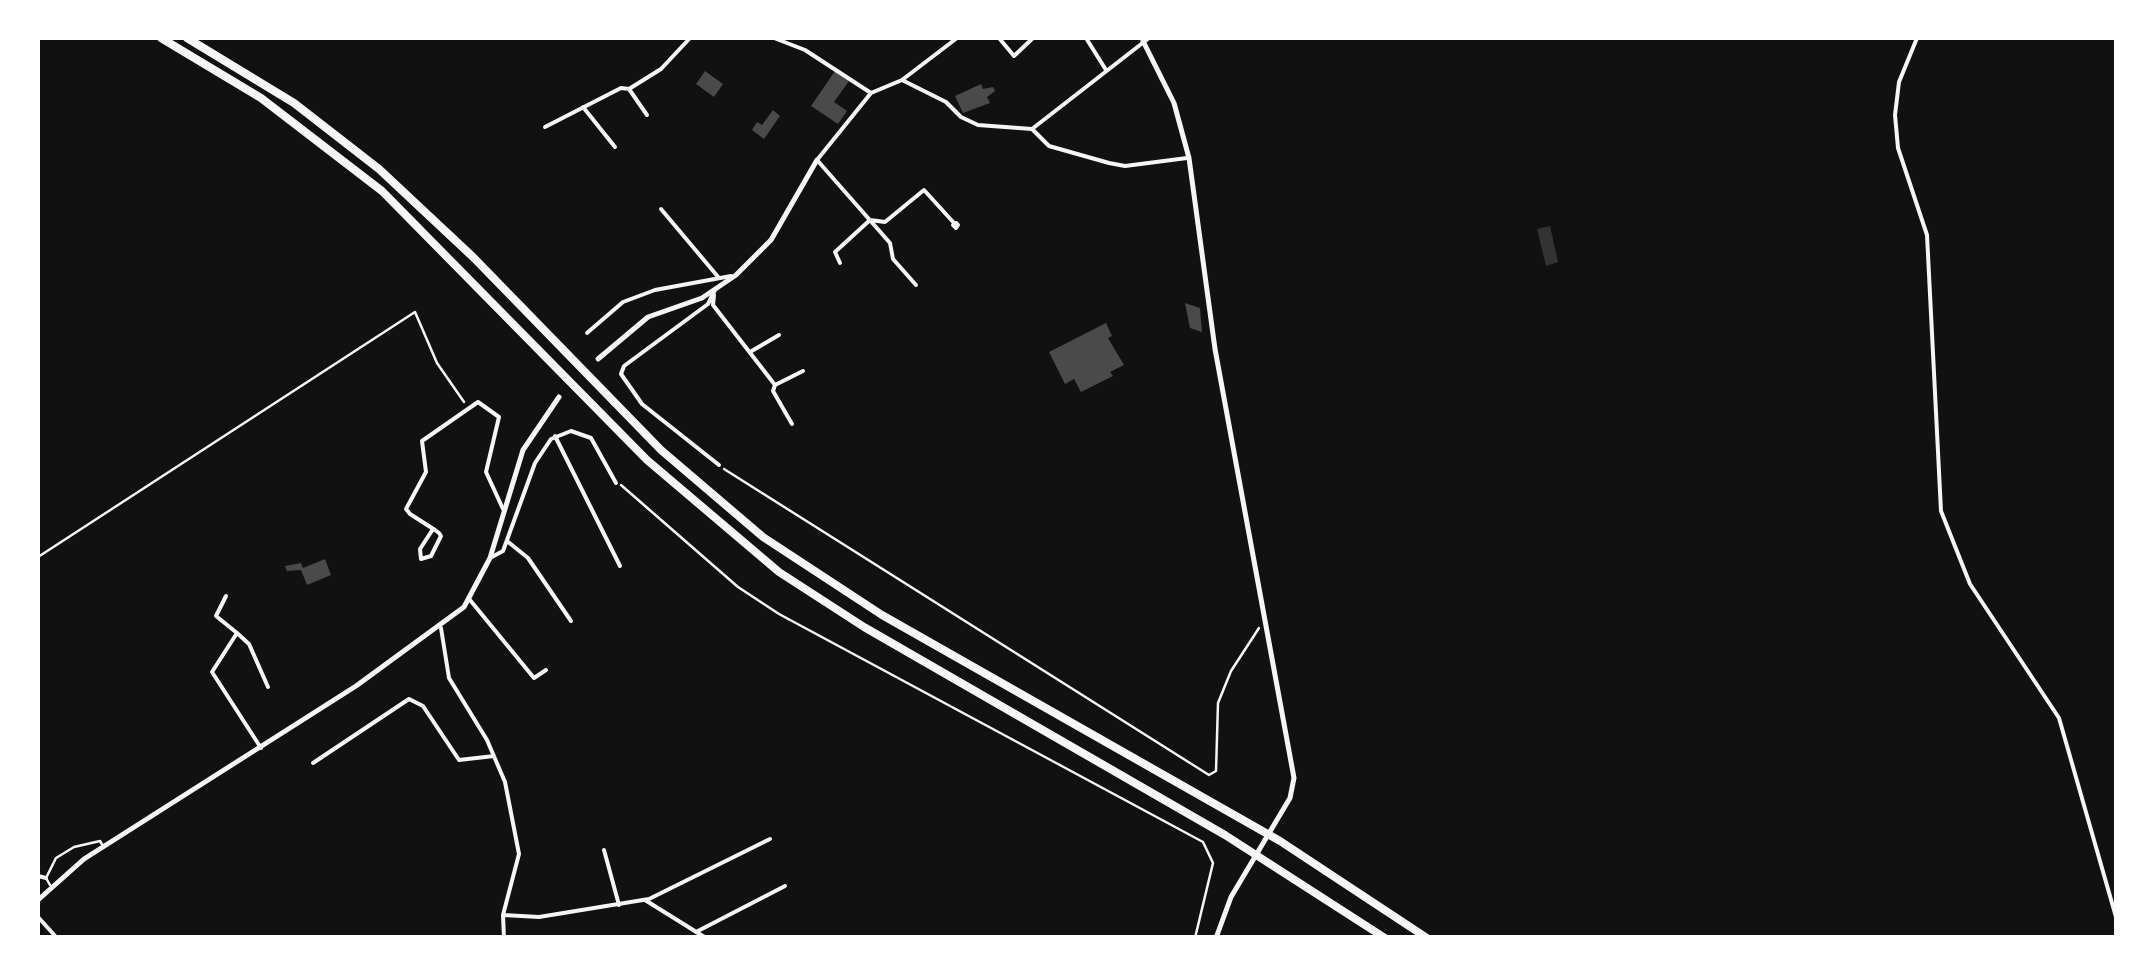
<!DOCTYPE html>
<html>
<head>
<meta charset="utf-8">
<style>
	body { margin:0 }
	#map { position:relative; width:2154px; height:975px; overflow:hidden; background:#111; font-family:"Work Sans",sans-serif }
	canvas { display:block }
	.frame { position:absolute; inset:0; border:40px solid #fff; pointer-events:none }
</style>
</head>
<body>
<div id="map">
<canvas width="2154" height="975"></canvas>
<div class="frame"></div>
</div>
<script>
const c = document.querySelector('canvas').getContext('2d');
c.lineJoin = 'round';
function fill(path, color) {
  c.fillStyle = color;
  c.fill(path, 'evenodd');
}
function shape(rows) {
  const path = new Path2D();
  for (const r of rows) {
    path.moveTo(r[0], r[1]);
    for (let i = 2; i < r.length; i += 2) path.lineTo(r[i], r[i + 1]);
  }
  return path;
}
function trace(path, color, width, dash) {
  c.strokeStyle = color;
  c.lineWidth = width;
  c.lineCap = dash ? 'butt' : 'round';
  c.setLineDash(dash || []);
  c.stroke(path);
}
const water = shape([
	[1550,226,1558,262,1546,266,1537,229]
]);
const building = shape([
	[705,71,723,84,714,97,696,84],
	[835,71,849,81,834,102,847,111,838,124,811,106],
	[981,84,983,89,993,87,995,91,987,97,990,103,963,113,955,96],
	[773,110,780,116,764,139,752,130,757,122,762,125],
	[1185,303,1200,308,1202,332,1190,328],
	[1106,323,1112,336,1108,338,1124,365,1110,372,1113,376,1081,392,1074,379,1065,384,1049,352],
	[325,559,331,575,307,585,301,570,287,571,285,566,301,563,303,568]
]);
const path = shape([
	[724,469,1209,775,1216,771,1218,703,1231,671,1259,628],
	[621,485,738,587,779,614,1203,842,1213,863,1195,938],
	[38,557,415,312,437,363,464,402]
]);
const service = shape([
	[50,885,46,878,56,858,74,847,100,841,103,846]
]);
const minor = shape([
	[774,38,805,50,871,93],
	[999,38,1014,56,1033,38],
	[1086,38,1106,70],
	[1917,38,1899,82,1895,115,1898,148,1927,235,1941,511,1970,584,2059,718,2116,917],
	[902,80,946,102,961,117,978,125,1032,129],
	[629,89,647,115],
	[583,107,615,147],
	[545,127,621,88,629,89,661,69,690,38],
	[1032,129,1049,146,1109,163,1125,166,1187,158],
	[1032,129,1149,38],
	[661,209,719,278],
	[956,223,958,225,956,228,953,225,956,223],
	[840,263,835,252,870,220,885,222,924,190,954,223],
	[916,285,893,259,890,243,817,160,871,93,902,80,957,38],
	[715,290,708,304,624,366,621,374,642,404,719,465],
	[714,295,713,305,775,385,803,371],
	[587,333,623,302,655,290,731,276],
	[750,352,779,335],
	[775,385,773,391,792,424],
	[555,436,620,566],
	[433,529,420,549,421,559,431,556,441,536,439,533,435,530,410,514,406,509,426,472,422,441,478,402,499,417,486,472,503,509],
	[507,541,528,558,571,621],
	[490,558,503,551,535,463,551,439,571,431,591,438,616,483],
	[226,596,216,616,237,633,212,672,261,748],
	[470,600,534,678,546,670],
	[441,628,449,678,487,740,505,782,519,854,503,915,504,938],
	[237,633,249,644,268,687],
	[313,763,409,699,423,706,459,760,494,756],
	[604,850,619,905],
	[38,876,46,878],
	[645,900,706,938],
	[503,915,539,917,649,899,770,839],
	[38,917,57,938],
	[696,932,785,886]
]);
const tertiary = shape([
	[1143,41,1174,103,1189,158,1215,349,1294,778,1290,798,1231,897,1216,938],
	[598,359,648,317,702,298,736,275,771,240,817,160],
	[38,900,84,859,356,686,464,607,490,558,523,450,559,397]
]);
const motorway = shape([
	[161,38,261,98,382,191,647,460,779,572,864,627,1225,835,1385,938],
	[187,38,294,103,379,169,473,257,661,450,763,537,882,615,1280,841,1427,938]
]);
fill(water, '#333');
fill(building, '#4a4a4a');
trace(path, '#f5f5f5', 2.5);
trace(service, '#f5f5f5', 2.5);
trace(minor, '#f5f5f5', 4);
trace(tertiary, '#f5f5f5', 5);
trace(motorway, '#f5f5f5', 8);
</script>
</body>
</html>
